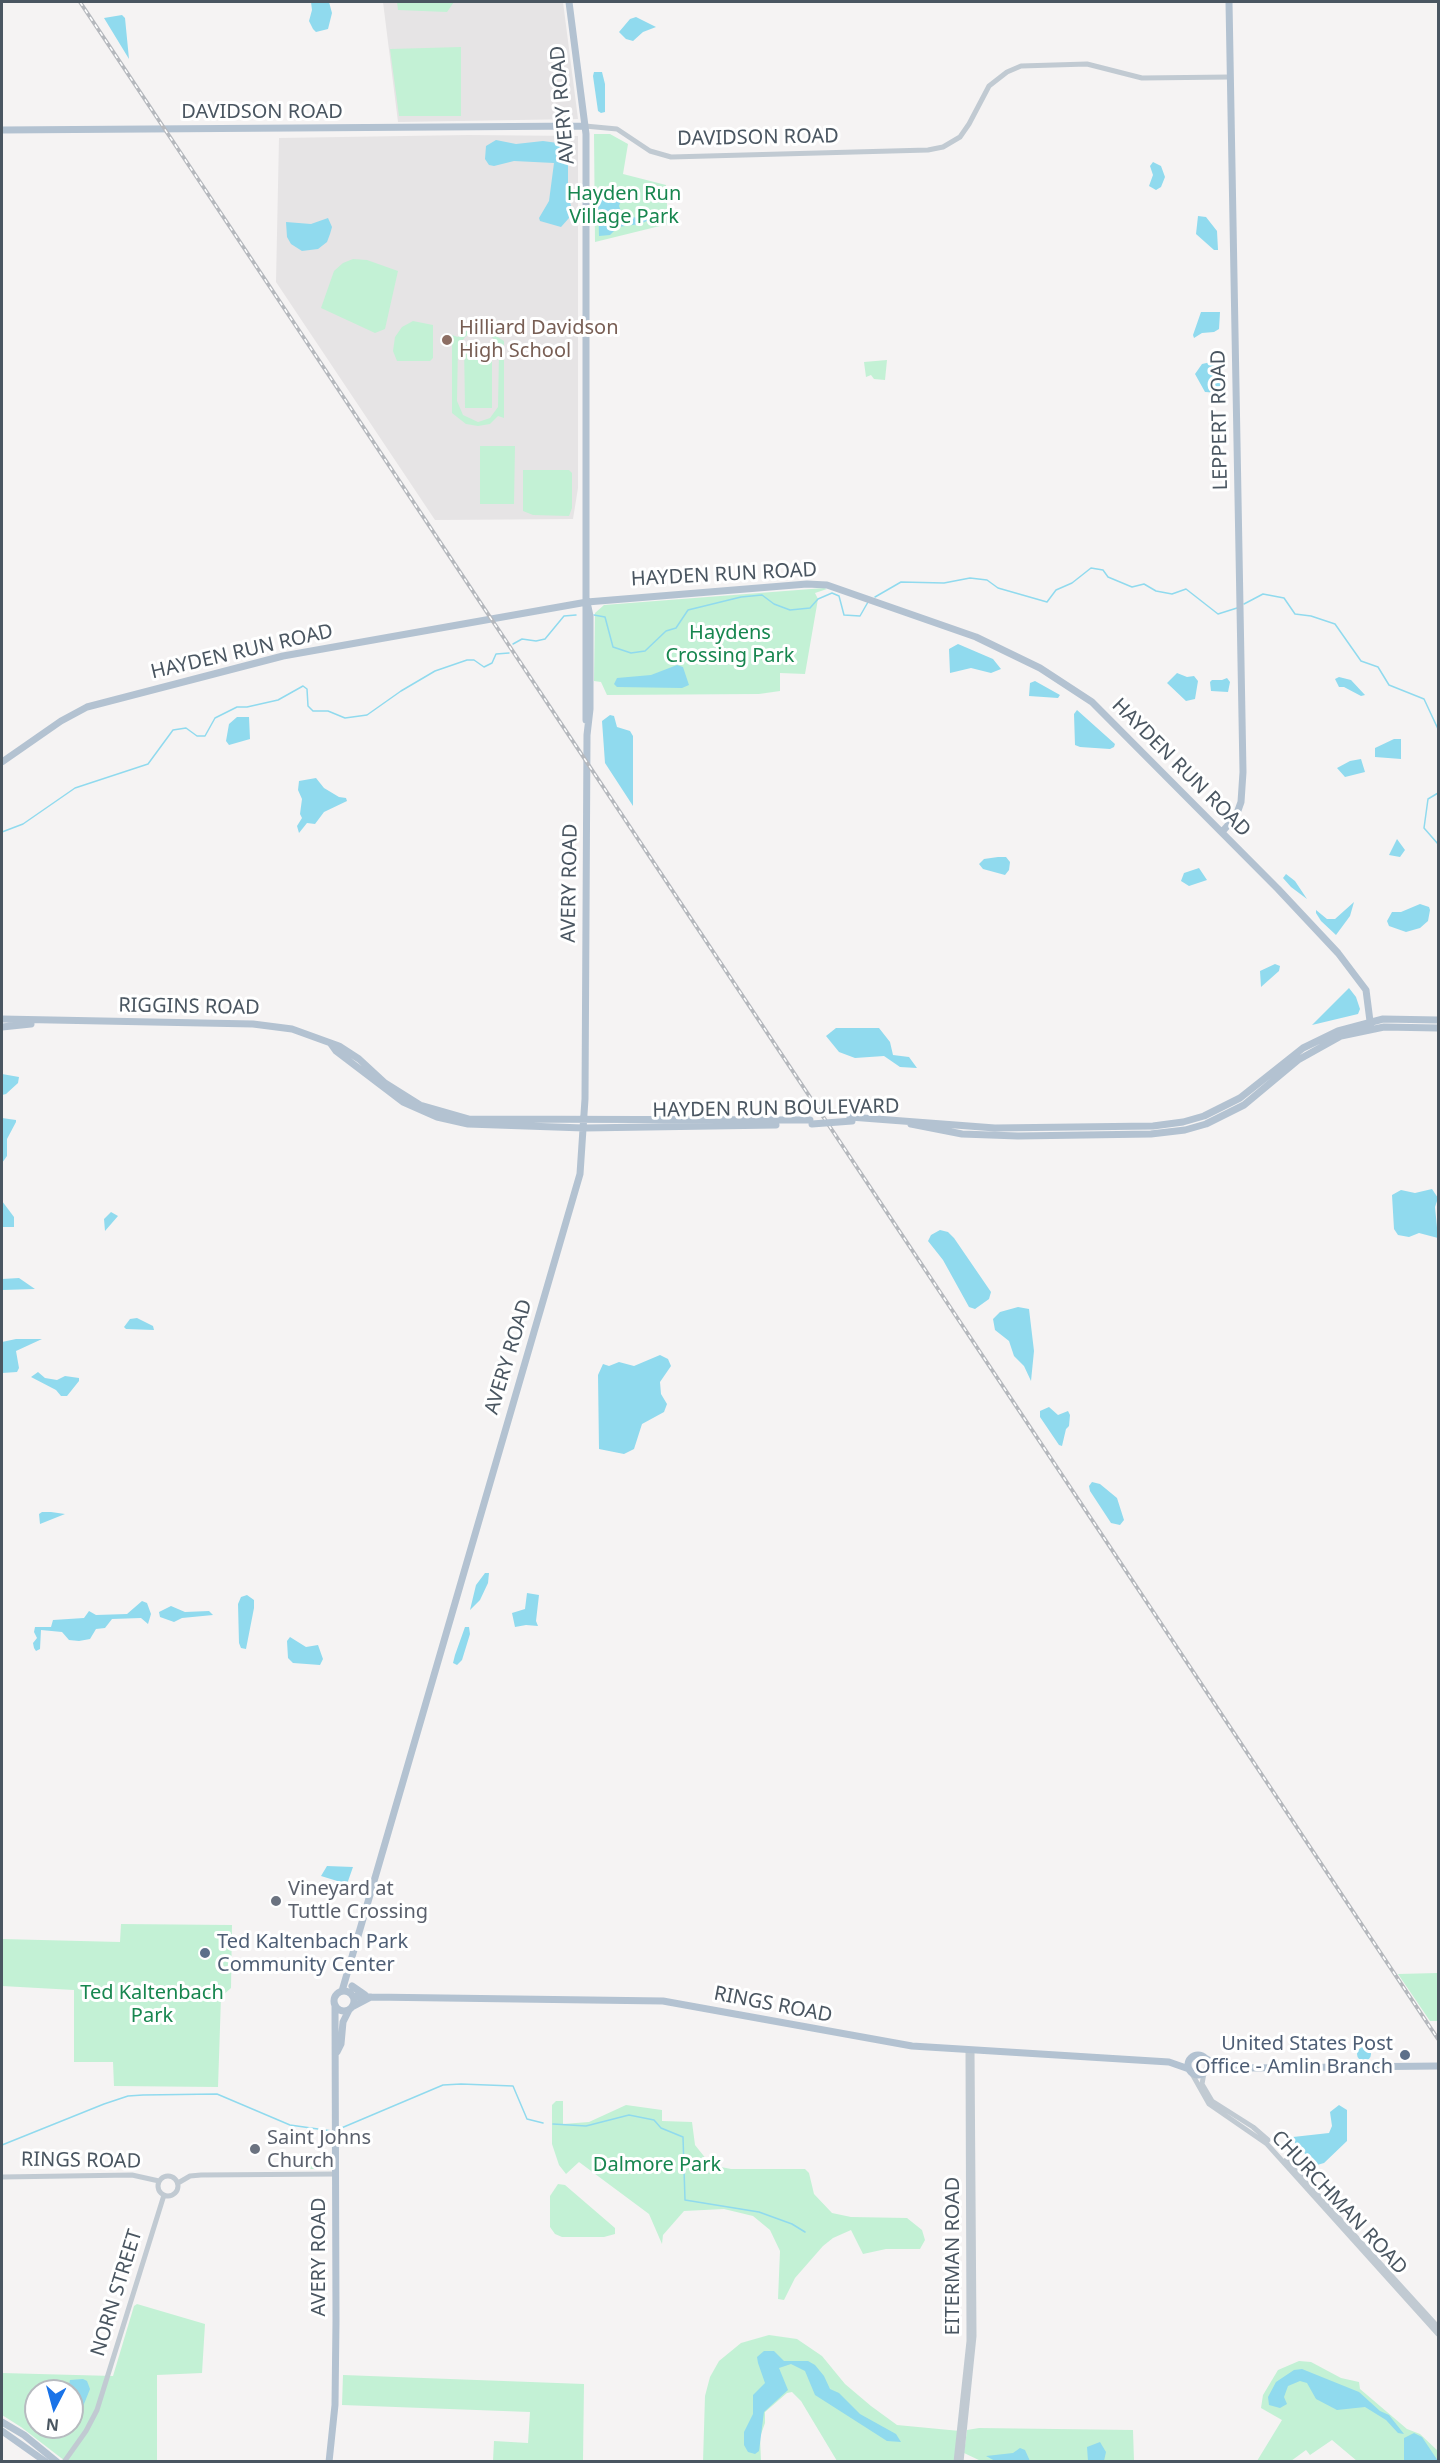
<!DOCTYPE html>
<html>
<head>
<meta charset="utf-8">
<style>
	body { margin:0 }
	#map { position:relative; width:1440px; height:2463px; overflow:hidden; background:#f5f3f3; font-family:"Noto Sans",sans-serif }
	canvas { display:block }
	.frame { position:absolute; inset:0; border:3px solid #4a5661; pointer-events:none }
	.north { position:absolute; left:24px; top:2379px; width:60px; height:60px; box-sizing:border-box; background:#fff; border:2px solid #b7bbc0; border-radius:50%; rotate:186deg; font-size:16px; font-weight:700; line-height:24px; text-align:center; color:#4a5661 }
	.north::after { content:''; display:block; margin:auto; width:21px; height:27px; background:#1a73e8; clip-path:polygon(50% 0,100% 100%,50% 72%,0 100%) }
</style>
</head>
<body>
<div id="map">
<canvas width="1440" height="2463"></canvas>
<div class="frame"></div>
<div class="north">N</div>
</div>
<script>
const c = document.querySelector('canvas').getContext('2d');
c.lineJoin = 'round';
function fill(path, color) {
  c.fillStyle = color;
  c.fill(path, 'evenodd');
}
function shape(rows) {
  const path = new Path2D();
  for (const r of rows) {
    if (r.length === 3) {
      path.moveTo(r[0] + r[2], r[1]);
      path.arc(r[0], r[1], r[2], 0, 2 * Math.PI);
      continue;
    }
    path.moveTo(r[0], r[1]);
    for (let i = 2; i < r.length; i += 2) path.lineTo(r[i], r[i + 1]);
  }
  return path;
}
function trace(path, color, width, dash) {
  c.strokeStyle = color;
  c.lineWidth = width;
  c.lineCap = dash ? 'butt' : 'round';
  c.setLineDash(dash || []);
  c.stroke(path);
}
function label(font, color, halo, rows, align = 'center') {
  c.font = font + ' "Noto Sans",sans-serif';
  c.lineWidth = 6;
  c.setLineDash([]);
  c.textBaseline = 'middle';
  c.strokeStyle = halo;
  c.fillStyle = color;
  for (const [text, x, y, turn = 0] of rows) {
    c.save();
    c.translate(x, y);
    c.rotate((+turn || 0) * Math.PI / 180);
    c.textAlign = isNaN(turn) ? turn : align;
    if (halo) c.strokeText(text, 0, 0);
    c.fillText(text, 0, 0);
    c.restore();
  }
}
const education = shape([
	[383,2,563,2,578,119,398,122],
	[468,135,578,136,578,488,573,519,435,520,276,282,279,138]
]);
const green = shape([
	[397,2,454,2,447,12,398,10],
	[461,47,461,116,399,116,390,49],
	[594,134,610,134,628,144,623,174,666,185,668,224,595,242],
	[353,259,367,260,398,271,385,329,375,333,321,308,334,271,343,263],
	[413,321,433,325,433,358,430,361,397,361,393,351,395,337,402,327],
	[482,327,504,341,504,418,498,416,490,424,478,426,466,424,452,413,452,335,458,337,470,328],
	[475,332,484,333,493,338,499,353,498,407,490,418,478,422,463,415,457,401,458,346,466,336],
	[464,345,492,345,492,408,465,408],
	[887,360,885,380,874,379,871,375,866,377,864,362],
	[480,446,515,446,514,504,480,504],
	[523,470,569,470,572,473,572,508,569,516,533,515,523,511],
	[824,588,827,589,815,593,818,599,805,674,780,673,780,691,759,694,607,695,601,682,594,681,595,613,604,605],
	[121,1924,232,1925,231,1988,221,1997,218,2087,114,2086,113,2062,74,2062,74,1990,2,1986,2,1939,120,1942],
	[1438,1973,1438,2021,1430,2021,1398,1974],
	[556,2101,563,2101,563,2124,589,2122,626,2105,662,2110,662,2121,692,2122,695,2145,707,2160,716,2166,731,2169,805,2169,809,2173,814,2194,832,2213,851,2217,907,2218,922,2230,925,2240,920,2249,886,2249,863,2254,851,2230,833,2238,823,2246,795,2278,784,2300,778,2299,780,2251,770,2230,753,2216,724,2209,684,2211,663,2235,662,2244,649,2214,579,2162,566,2174,559,2165,552,2144,552,2105],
	[314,2154,314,2169,285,2169,284,2155],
	[558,2184,565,2185,615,2228,615,2234,604,2237,562,2237,555,2234,550,2227,550,2196],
	[137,2304,205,2324,202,2373,157,2375,157,2461,65,2461,21,2427,2,2415,2,2373,113,2376,134,2306],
	[36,2391,72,2391,72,2427,36,2427],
	[769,2335,797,2339,822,2356,845,2384,871,2406,897,2425,960,2431,955,2461,837,2461,801,2401,792,2392,787,2393,765,2412,765,2423,760,2437,761,2461,703,2462,705,2396,710,2377,719,2361,741,2343],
	[1299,2361,1311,2362,1341,2378,1359,2382,1360,2389,1407,2429,1420,2434,1438,2451,1438,2461,1357,2461,1332,2440,1310,2455,1306,2450,1291,2461,1257,2461,1282,2420,1261,2408,1263,2395,1278,2370],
	[343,2375,584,2384,583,2461,493,2461,494,2441,528,2443,530,2412,342,2405],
	[979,2428,1133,2430,1134,2461,983,2462,964,2453,967,2430]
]);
const water = shape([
	[311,2,329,2,332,13,328,29,316,32,313,29,309,21,312,10],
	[122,15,125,18,129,59,104,18],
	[636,17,656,27,643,32,633,41,626,39,619,32,630,19],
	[602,72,605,84,605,112,601,113,598,111,593,76,594,72],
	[496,140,516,144,543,141,565,144,568,149,568,195,571,206,569,218,561,227,540,221,539,218,549,201,554,163,514,161,494,166,489,165,485,159,486,146],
	[1153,162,1161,166,1165,177,1161,187,1156,190,1149,186,1153,175,1150,166],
	[619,189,623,195,619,206,622,214,637,218,657,211,658,216,640,224,618,227,610,235,599,236,598,193],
	[1198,216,1206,217,1217,231,1218,250,1214,250,1196,234],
	[328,218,332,227,330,234,327,242,318,249,302,251,291,244,287,237,286,222,311,224],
	[1201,312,1220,312,1219,329,1214,332,1202,333,1194,338,1193,335],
	[1211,362,1221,365,1220,393,1205,392,1195,374,1202,364],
	[958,644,993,659,1001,669,991,673,971,668,950,673,949,649],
	[677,665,683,667,689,685,682,688,617,687,614,684,617,678,651,675],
	[1177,673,1187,677,1194,676,1198,681,1195,699,1186,701,1167,683],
	[1339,677,1351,680,1365,695,1361,696,1344,687,1339,687,1335,679],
	[1227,678,1230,682,1228,692,1211,691,1210,682,1212,680,1222,680],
	[1035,681,1060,695,1058,698,1029,696,1030,683],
	[1077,710,1115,744,1114,747,1110,749,1080,747,1075,745,1074,714],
	[610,715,614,716,617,727,630,731,633,736,633,806,605,763,602,721],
	[237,717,249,717,250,739,229,745,226,741,229,724],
	[1394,739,1401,739,1401,759,1375,757,1375,748],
	[1361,759,1365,772,1345,777,1337,768,1350,761],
	[316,778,324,788,339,797,346,798,347,801,324,812,315,824,307,823,299,833,297,826,302,818,300,814,302,799,298,790,299,781],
	[1397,839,1405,850,1400,857,1389,855],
	[998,857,1006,857,1010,862,1009,870,1005,875,983,869,979,864,984,859],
	[1199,868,1207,880,1189,886,1181,881,1184,873],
	[1286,874,1295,881,1307,899,1291,887,1283,878],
	[1354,902,1350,916,1336,935,1321,921,1316,913,1316,910,1327,919,1335,919],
	[1420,904,1429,907,1430,910,1428,921,1420,928,1406,932,1389,926,1387,921,1392,912,1401,912],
	[1275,964,1280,966,1279,971,1261,987,1260,971],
	[1349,988,1356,997,1360,1009,1358,1014,1312,1025],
	[836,1028,879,1028,890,1042,893,1055,909,1057,917,1068,900,1067,884,1056,855,1058,839,1052,826,1036],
	[2,1074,19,1077,18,1083,6,1094,2,1095],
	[2,1118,16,1120,16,1122,7,1139,7,1156,2,1163],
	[1432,1189,1438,1198,1435,1207,1438,1238,1419,1233,1409,1237,1398,1235,1394,1229,1392,1195,1401,1190,1415,1193],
	[2,1201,14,1217,14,1227,2,1227],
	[111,1212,118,1216,105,1231,104,1219],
	[940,1230,948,1232,954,1238,991,1292,989,1299,975,1309,969,1307,943,1260,928,1241,931,1235],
	[19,1278,35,1289,2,1290,2,1279],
	[1018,1307,1029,1309,1034,1351,1031,1381,1024,1366,1014,1356,1009,1341,995,1330,993,1319,1000,1312],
	[137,1318,153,1326,154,1330,126,1329,124,1327,130,1319],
	[16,1339,42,1339,16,1351,19,1368,17,1372,2,1373,2,1342],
	[660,1355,668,1359,671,1366,660,1382,661,1394,667,1404,664,1412,642,1424,634,1449,624,1454,599,1449,598,1375,603,1364,609,1366,619,1362,634,1366],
	[38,1372,45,1378,57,1380,65,1376,79,1378,79,1381,67,1396,61,1396,56,1390,31,1377],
	[1049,1407,1058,1415,1068,1411,1070,1415,1069,1426,1066,1429,1062,1446,1059,1445,1040,1417,1040,1411],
	[1092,1482,1100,1484,1117,1498,1124,1520,1120,1525,1111,1523,1090,1491,1089,1486],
	[42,1512,51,1512,65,1514,40,1524,39,1514],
	[485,1573,489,1573,488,1583,480,1600,470,1610,476,1585],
	[527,1593,539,1595,536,1621,538,1626,526,1625,515,1627,512,1613,525,1609],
	[247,1595,254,1600,254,1608,246,1649,241,1648,239,1643,238,1604,241,1597],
	[142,1601,147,1603,151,1614,148,1624,141,1618,112,1619,105,1628,96,1629,90,1639,79,1641,69,1640,62,1632,41,1630,40,1649,36,1651,34,1648,33,1643,37,1638,34,1632,35,1627,51,1627,53,1620,84,1618,89,1611,96,1615,127,1614],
	[171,1606,185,1612,209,1611,213,1615,182,1618,174,1622,160,1617,159,1612],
	[465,1627,469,1627,470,1634,462,1660,457,1665,453,1663,455,1655],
	[290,1637,306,1647,318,1645,323,1659,320,1665,293,1663,288,1658,287,1641],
	[327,1866,353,1867,347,1884,321,1876],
	[1364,2054,7],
	[1339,2105,1347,2110,1347,2141,1324,2163,1317,2165,1296,2145,1293,2137,1329,2133,1332,2126,1330,2112],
	[764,2351,774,2351,784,2361,808,2361,815,2365,824,2376,830,2389,839,2393,860,2414,896,2434,901,2442,887,2441,815,2395,805,2371,791,2364,779,2368,788,2390,764,2412,759,2451,755,2454,748,2452,744,2445,744,2432,753,2414,753,2395,765,2383,758,2363,757,2357],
	[1302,2369,1359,2392,1380,2411,1389,2415,1404,2434,1398,2433,1386,2420,1365,2407,1337,2410,1316,2399,1307,2383,1300,2381,1288,2386,1284,2397,1287,2404,1280,2408,1269,2405,1268,2397,1276,2382,1294,2370],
	[83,2379,87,2381,90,2389,76,2424,72,2423,72,2391,70,2391,69,2385,70,2380],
	[1414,2433,1422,2437,1438,2461,1404,2461,1404,2438],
	[1100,2442,1106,2452,1104,2461,1088,2461,1087,2447],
	[1020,2448,1025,2450,1030,2461,995,2461,986,2456,1013,2453]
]);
const stream = shape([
	[875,597,901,582,944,583,970,578,987,580,998,588,1047,602,1056,590,1072,583,1091,568,1103,570,1108,577,1132,587,1144,584,1156,591,1172,594,1186,589,1218,614,1237,608],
	[1244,604,1263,594,1284,598,1295,614,1311,616,1335,624,1361,661,1378,667,1389,685,1424,699,1438,729],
	[594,615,605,617,613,647,631,653,645,651,666,631,676,628,688,610,741,597,762,595,774,604,790,610,810,608,818,599,832,593,839,596,844,615,860,616,868,602],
	[513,644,522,639,536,641,545,639,564,616,576,615],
	[1438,793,1428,799,1424,828,1438,844],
	[2,832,23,824,75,788,148,764,173,730,186,728,197,736,205,736,215,718,237,707,247,707,278,700,303,686,307,689,308,706,313,711,328,711,345,718,367,715,401,691,435,671,467,660,474,660,484,667,492,663,496,654,509,653],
	[553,2124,586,2126,629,2115,654,2120,661,2128,683,2137,685,2200,759,2212,792,2224,805,2232],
	[339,2129,443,2085,461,2084,513,2086,527,2119,543,2123],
	[2,2145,104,2104,128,2096,143,2095,217,2094,290,2125,332,2131]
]);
const minor = shape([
	[585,126,617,129,650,151,671,157,928,150,943,147,960,137,969,124,989,86,1007,72,1021,66,1087,64,1142,78,1230,77],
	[1191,2072,1209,2104,1267,2144,1438,2334],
	[1204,2073,1202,2084,1212,2101,1253,2127,1268,2140],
	[1286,2160,1438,2327],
	[168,2186,10],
	[2,2177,132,2175,159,2181],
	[178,2183,190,2176,201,2175,336,2174],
	[64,2462,86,2431,97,2410,164,2195],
	[956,2462,969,2341,968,2050],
	[961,2462,974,2336,972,2050]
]);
const major = shape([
	[569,2,586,134,586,720],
	[2,130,585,126],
	[2,762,61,721,87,707,283,656,587,602,807,584,827,585,976,637,1040,668,1092,702,1278,889,1338,953,1366,990,1371,1029],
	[1222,832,1236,816,1241,802,1243,772,1229,2],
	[2,1019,253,1024,292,1029,339,1046,359,1059,385,1083,420,1105,469,1119,810,1120],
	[2,1027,31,1024],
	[331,1044,336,1051,403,1102,437,1117,468,1124,584,1128,776,1125],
	[850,1117,995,1128,1153,1126,1183,1122,1204,1116,1240,1098,1303,1048,1338,1031,1383,1019,1438,1020],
	[911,1124,962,1134,1018,1136,1151,1134,1185,1130,1206,1124,1244,1105,1298,1060,1341,1036,1384,1027,1438,1028],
	[352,1986,365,1995],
	[342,1991,580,1174,585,1099,587,735,590,709,590,616,587,602],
	[344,2001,10],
	[371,1997,663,2001,912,2046,1169,2062,1189,2069],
	[352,2007,371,1997,353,1996],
	[337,2052,341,2044,343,2022,349,2010],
	[1198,2065,10],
	[1205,2058,1217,2065,1247,2068,1438,2066],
	[2,2422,24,2435,57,2462],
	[2,2431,46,2462],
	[329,2462,335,2405,336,2321,335,2005]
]);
const rail = shape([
	[80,2,1438,2039]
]);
const majorBridge = shape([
	[812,1124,852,1121]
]);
const markers = [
	[447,340,6,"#8d6e63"],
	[276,1901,6,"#6b7280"],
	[205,1953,6,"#5c6f8a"],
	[1405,2055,6,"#5c6f8a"],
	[255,2149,6,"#6b7280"]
];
const streetNames = [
	["AVERY ROAD",563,105,-95],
	["DAVIDSON ROAD",262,112],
	["DAVIDSON ROAD",758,138,-1],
	["LEPPERT ROAD",1220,420,-91],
	["HAYDEN RUN ROAD",724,575,-3],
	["HAYDEN RUN ROAD",242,652,-13],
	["HAYDEN RUN ROAD",1181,768,45],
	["AVERY ROAD",570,883,-89],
	["RIGGINS ROAD",189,1007,1],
	["HAYDEN RUN BOULEVARD",776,1109,-1],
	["AVERY ROAD",509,1357,-73],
	["RINGS ROAD",773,2005,11],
	["RINGS ROAD",81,2161,1],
	["CHURCHMAN ROAD",1339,2203,47],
	["EITERMAN ROAD",953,2256,-90],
	["AVERY ROAD",319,2257,-90],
	["NORN STREET",117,2293,-73]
];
const parkNames = [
	["Hayden Run",624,194],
	["Village Park",624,217],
	["Haydens",730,633],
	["Crossing Park",730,656],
	["Ted Kaltenbach",152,1993],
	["Park",152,2016],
	["Dalmore Park",657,2165]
];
const educationNames = [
	["Hilliard Davidson",459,328],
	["High School",459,351]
];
const worshipNames = [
	["Vineyard at",288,1889],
	["Tuttle Crossing",288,1912],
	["Saint Johns",267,2138],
	["Church",267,2161]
];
const serviceNames = [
	["Ted Kaltenbach Park",217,1942],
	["Community Center",217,1965],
	["United States Post",1393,2044,"right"],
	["Office - Amlin Branch",1393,2067,"right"]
];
fill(education, '#e6e4e5');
fill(green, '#c3f1d5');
fill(water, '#90daee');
trace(stream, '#90daee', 1.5);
trace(minor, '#c1cad2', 5);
trace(major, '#b3c2d1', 7);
trace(rail, '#b5b8bd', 4);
trace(rail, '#fff', 1.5, [4.5]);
trace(majorBridge, '#b3c2d1', 7);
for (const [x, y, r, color] of markers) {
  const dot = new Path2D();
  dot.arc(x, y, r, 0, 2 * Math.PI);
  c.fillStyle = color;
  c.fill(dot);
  trace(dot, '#fff', 2);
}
label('20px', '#4a5661', '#fff', streetNames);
label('20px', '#17864f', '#fff', parkNames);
label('20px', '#785e54', '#fff', educationNames, 'left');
label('20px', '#5b616d', '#fff', worshipNames, 'left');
label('20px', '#4e5e75', '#fff', serviceNames, 'left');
</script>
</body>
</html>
